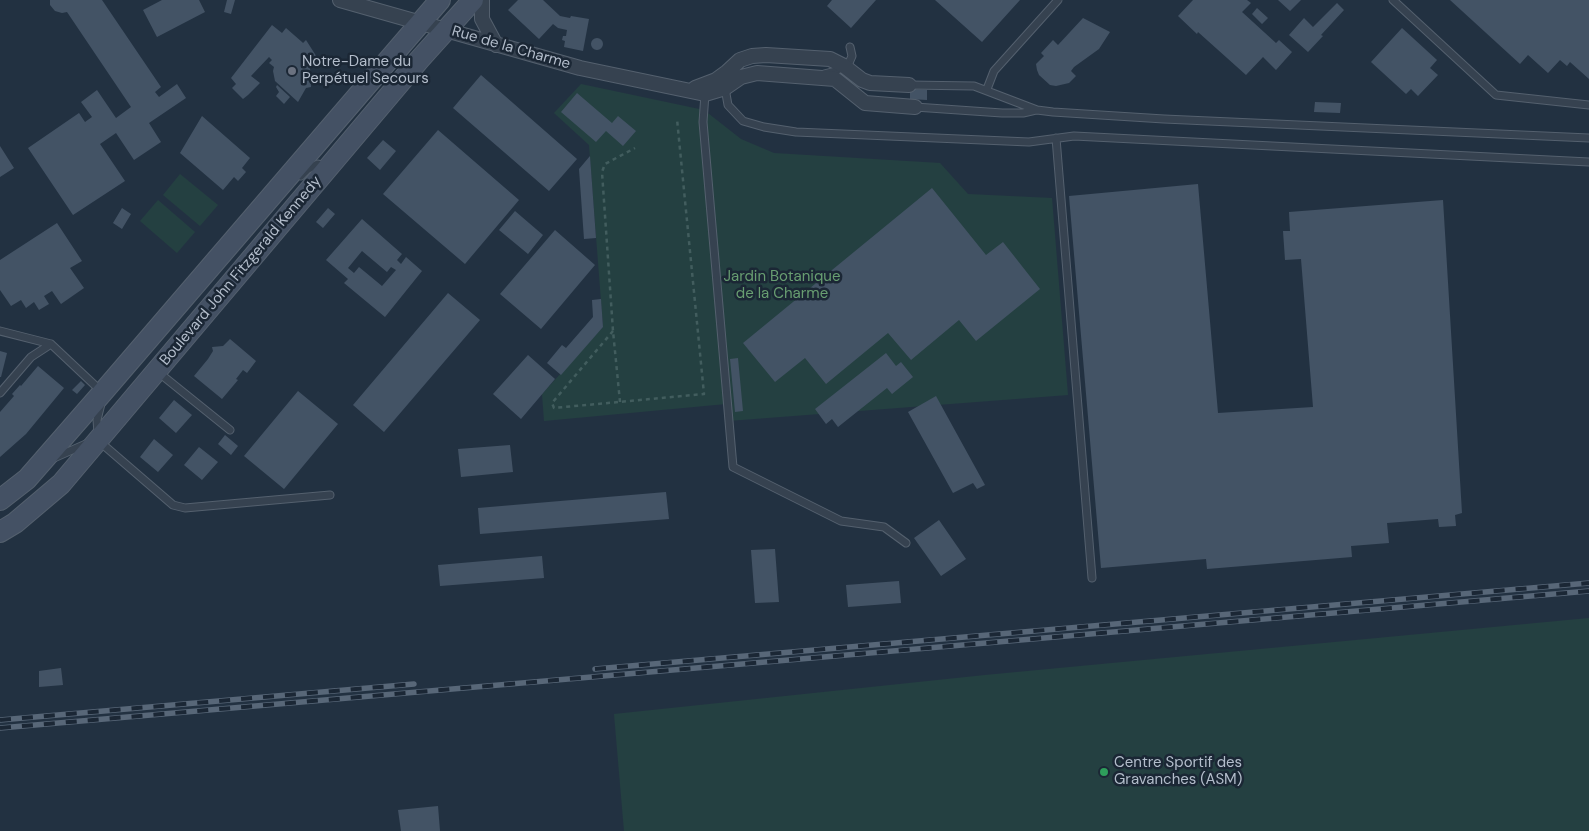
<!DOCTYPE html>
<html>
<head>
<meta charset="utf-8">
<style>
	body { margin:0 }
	canvas { display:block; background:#223141 }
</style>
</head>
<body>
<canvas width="1589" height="831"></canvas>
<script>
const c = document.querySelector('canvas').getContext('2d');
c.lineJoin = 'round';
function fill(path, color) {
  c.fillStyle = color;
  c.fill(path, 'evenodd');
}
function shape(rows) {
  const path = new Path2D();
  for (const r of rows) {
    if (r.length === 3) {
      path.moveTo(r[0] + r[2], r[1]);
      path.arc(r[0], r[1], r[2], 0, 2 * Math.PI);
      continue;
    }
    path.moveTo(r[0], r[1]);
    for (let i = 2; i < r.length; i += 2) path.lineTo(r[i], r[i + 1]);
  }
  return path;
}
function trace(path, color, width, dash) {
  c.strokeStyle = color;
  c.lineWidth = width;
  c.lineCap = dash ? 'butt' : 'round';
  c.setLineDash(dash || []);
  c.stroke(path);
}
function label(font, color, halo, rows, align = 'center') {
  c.font = font + ' "DM Sans",sans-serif';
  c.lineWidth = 5;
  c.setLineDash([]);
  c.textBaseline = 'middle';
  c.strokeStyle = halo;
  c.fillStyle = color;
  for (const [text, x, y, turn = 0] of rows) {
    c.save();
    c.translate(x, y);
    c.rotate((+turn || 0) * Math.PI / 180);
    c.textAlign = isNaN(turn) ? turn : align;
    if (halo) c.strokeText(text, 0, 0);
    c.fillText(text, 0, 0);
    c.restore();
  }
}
const green = shape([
	[581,84,704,110,741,139,774,153,940,163,968,194,1052,198,1068,395,728,421,726,404,544,421,542,394,603,327,589,145,554,113],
	[180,174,218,205,200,226,163,195],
	[158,200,195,232,177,253,140,221],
	[1589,618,1589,831,624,831,614,714,985,675]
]);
const building = shape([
	[50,0,102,0,161,87,155,92,159,97,177,84,186,98,149,123,161,142,134,160,116,133,100,144,125,181,73,215,28,148,79,113,85,122,92,117,81,102,97,90,116,118,131,107,67,12,62,13,55,11,50,5],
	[162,0,199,0,205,12,157,37,143,10],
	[227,0,235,0,231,14,224,12],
	[518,0,543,0,560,16,570,18,571,16,589,19,583,51,564,47,565,41,562,40,563,36,566,36,567,30,558,28,553,24,539,39,508,10],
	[832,0,876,0,851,28,827,6],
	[935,0,1020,0,982,42],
	[1193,0,1247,0,1251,3,1242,12,1276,43,1279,40,1292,52,1276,70,1263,57,1246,75,1198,32,1197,34,1178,16],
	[1278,0,1301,0,1290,11],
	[1450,0,1589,0,1589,79,1570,62,1567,66,1560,60,1548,73,1528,55,1520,64],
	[1337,3,1344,10,1321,35,1323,36,1308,52,1289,35,1304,18,1313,27],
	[1257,8,1268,18,1262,24,1252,14],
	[1083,18,1110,32,1099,49,1074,67,1071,71,1076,76,1069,83,1056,86,1050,85,1039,75,1037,70,1036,64,1044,56,1041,53,1053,40,1058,45],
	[272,25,282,33,286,28,302,42,303,43,306,40,320,62,310,67,311,87,306,88,298,102,275,81,273,71,274,67,269,63,272,60,269,57,251,76,260,83,248,95,243,99,232,88,236,84,231,78],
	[1402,28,1437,60,1430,68,1438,75,1418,96,1411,89,1406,94,1371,62],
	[597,44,6],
	[481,75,577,159,549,191,453,108],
	[277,85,290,97,284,104,276,96,279,92,276,87],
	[910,89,927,90,927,100,910,99],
	[577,93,612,123,618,116,636,131,623,146,606,131,596,142,561,112],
	[1315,102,1341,103,1340,113,1314,112],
	[202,116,250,158,242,168,246,172,238,181,234,177,223,190,180,153],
	[438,130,519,200,465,264,383,194],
	[383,140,396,151,380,170,367,158],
	[0,146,14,168,0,177],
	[590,156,596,238,584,239,579,169],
	[1198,184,1218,413,1313,407,1301,259,1285,260,1283,231,1290,231,1289,212,1443,200,1462,513,1455,515,1456,526,1439,527,1438,519,1387,523,1389,543,1351,546,1352,557,1207,569,1206,559,1101,568,1069,196],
	[932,188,986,255,1003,242,1040,289,976,341,959,320,911,360,888,333,826,384,805,358,775,382,743,343],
	[122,208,131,214,122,229,113,223],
	[328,208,335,214,323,228,316,222],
	[515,211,543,235,528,254,499,230],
	[362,219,402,254,397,260,401,264,406,257,422,271,385,317,344,283,348,279,326,260],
	[362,251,387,272,391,267,396,270,382,286,359,267,354,273,348,268],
	[57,223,82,261,70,268,84,288,61,304,52,291,44,296,49,304,39,310,34,302,26,308,21,300,11,306,0,290,0,260],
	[555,230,595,265,541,329,500,294],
	[448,293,480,320,384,432,353,405],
	[601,299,603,327,561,375,547,363,562,345,566,348,593,317,592,300],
	[230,339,256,361,247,373,243,370,236,379,238,380,222,399,194,376,208,359,213,351,212,347,223,346],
	[0,351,7,353,1,377,0,377],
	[886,353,896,366,901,362,913,377,892,394,887,388,838,427,832,419,826,424,815,409],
	[528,355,555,379,521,419,493,394],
	[738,358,743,411,735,412,730,359],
	[38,366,64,388,26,434,0,457,0,412,14,396,12,394,20,385,21,386],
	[81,381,85,385,77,394,72,390],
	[298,391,338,424,284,489,244,456],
	[936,396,985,485,977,489,973,483,953,493,908,412],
	[174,400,192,415,176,433,159,418],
	[225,435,238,446,231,455,218,444],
	[154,439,173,455,158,472,140,457],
	[510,445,513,472,461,477,458,449],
	[199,447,218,462,202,480,184,465],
	[666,492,669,519,480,534,478,508],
	[939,520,966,559,941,576,914,538],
	[775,549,779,602,755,603,751,550],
	[542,556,544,578,440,586,438,565],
	[899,581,901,603,848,607,846,585],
	[61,668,63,685,39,687,39,671],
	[438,806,440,831,401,831,398,810]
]);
const path = shape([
	[613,331,552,403,554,408,704,394,677,119],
	[620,402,613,331,602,172,605,164,635,148]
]);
const lane = shape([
	[1393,0,1496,95,1589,105],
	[824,74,836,71,849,63,852,56,850,47],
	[909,85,974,86,1037,110,1053,112,1164,119,1589,138],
	[725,88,728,105,743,121,764,127,796,132,1029,142,1074,136,1589,162],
	[987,89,994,71,1058,0],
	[705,94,703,122,733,467,841,521,884,527,906,543],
	[915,107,1002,113,1023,113,1036,110],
	[1056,138,1092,578],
	[301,176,308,169,318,164,324,166],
	[0,331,51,344,102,392],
	[158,372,230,430],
	[0,393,31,357,51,344],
	[98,433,97,420,101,404],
	[100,442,173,505,185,508,330,495],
	[54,458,88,443]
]);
const street = shape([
	[340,0,580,68,705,94,725,88,741,77,757,73,835,79,865,103,915,107],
	[482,0,482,19,496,45],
	[695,88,716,80,727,72,740,60,752,56,766,55,830,59,844,66,862,80,870,83,909,85]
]);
const secondary = shape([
	[0,500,27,479,103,392,440,0],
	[0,532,15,523,61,484,420,59,473,0]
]);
const rail = shape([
	[595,669,1589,583],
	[0,720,414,684],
	[0,728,1589,591]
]);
const markers = [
	[292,71,5,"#6b7280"],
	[1104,772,5,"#2e9e5b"]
];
const streetNames = [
	["Rue de la Charme",511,48,16],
	["Boulevard John Fitzgerald Kennedy",241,271,-50]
];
const poiNames = [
	["Notre-Dame du",302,62],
	["Perpétuel Secours",302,79],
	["Centre Sportif des",1114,763],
	["Gravanches (ASM)",1114,780]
];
const parkNames = [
	["Jardin Botanique",782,277],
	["de la Charme",782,294]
];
fill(green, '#244041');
fill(building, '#435365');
trace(lane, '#54606e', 9);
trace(street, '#54606e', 16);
trace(secondary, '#54606e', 22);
trace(path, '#425d5e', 2.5, [4, 4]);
trace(lane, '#364250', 7);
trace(street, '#364250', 14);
trace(secondary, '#445164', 20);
trace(rail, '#586778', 5.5);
trace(rail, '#1b2735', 4, [11]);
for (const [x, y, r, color] of markers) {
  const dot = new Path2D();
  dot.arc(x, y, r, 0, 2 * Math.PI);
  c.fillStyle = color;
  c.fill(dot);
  trace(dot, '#1b2735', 2);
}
label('15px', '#b3bdcb', '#1b2735', streetNames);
label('15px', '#b3bdcb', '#1b2735', poiNames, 'left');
label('15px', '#689e71', '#1b2735', parkNames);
</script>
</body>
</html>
